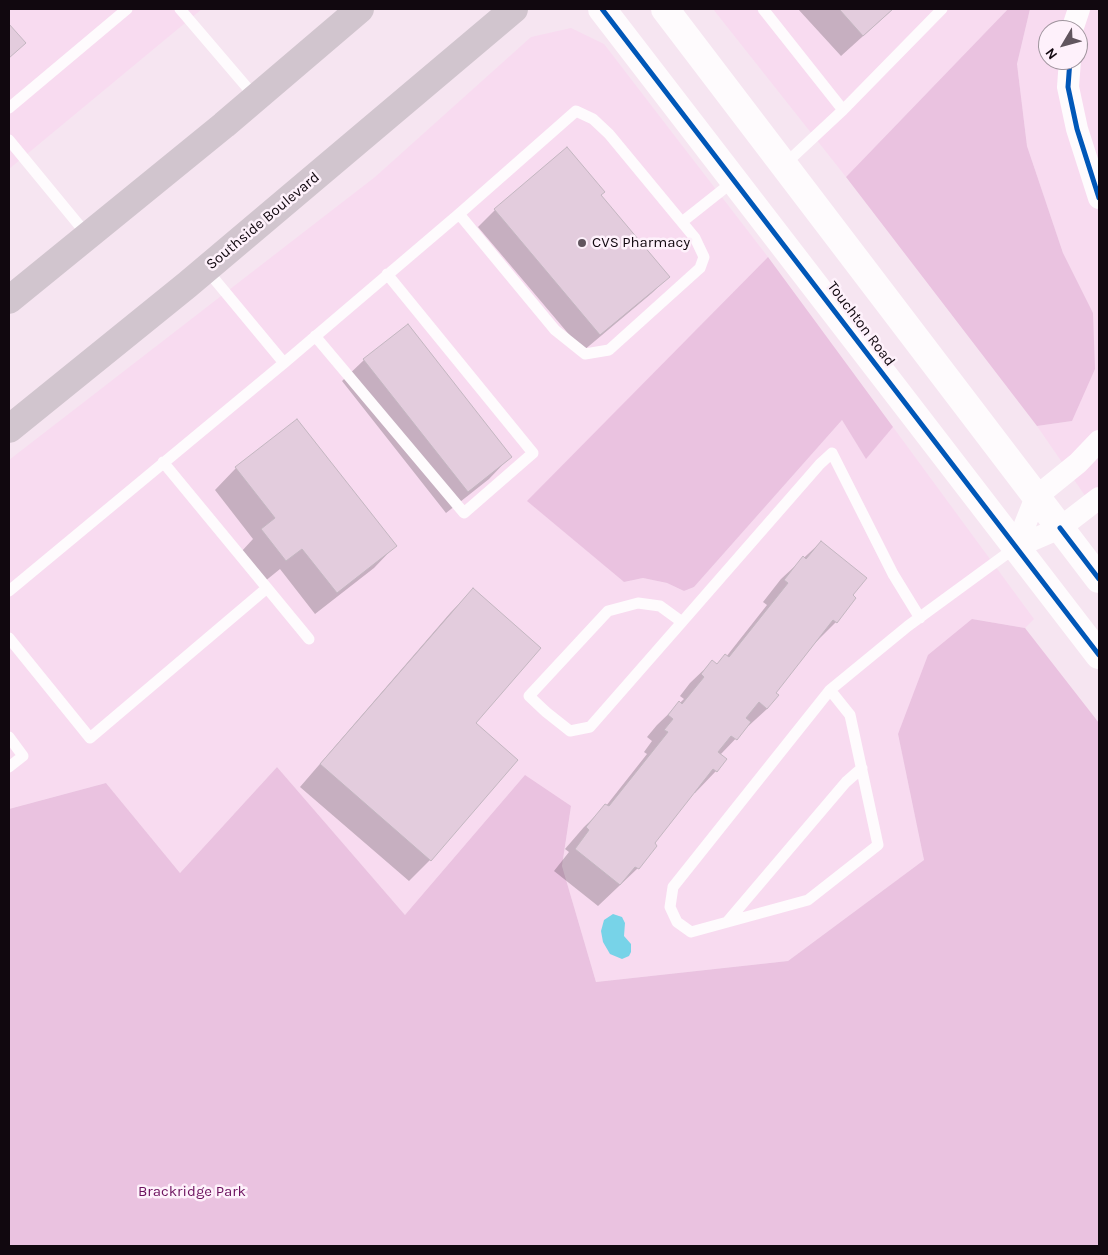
<!DOCTYPE html>
<html>
<head>
<meta charset="utf-8">
<style>
	body { margin:0 }
	#map { position:relative; width:1108px; height:1255px; overflow:hidden; background:#f6e5f1; font-family:Karla,sans-serif }
	canvas { display:block }
	.frame { position:absolute; inset:0; border:10px solid #11080f; pointer-events:none }
	.north { position:absolute; left:1038px; top:20px; width:50px; height:50px; box-sizing:border-box; background:#fef1fb; border:1px solid #9f949d; border-radius:50%; rotate:233deg; font-size:14px; font-weight:700; line-height:20px; text-align:center; color:#11080f }
	.north::after { content:''; display:block; margin:auto; width:18px; height:22px; background:#61555e; clip-path:polygon(50% 0,100% 100%,50% 72%,0 100%) }
</style>
</head>
<body>
<div id="map">
<canvas width="1108" height="1255"></canvas>
<div class="frame"></div>
<div class="north">N</div>
</div>
<script>
const c = document.querySelector('canvas').getContext('2d');
c.lineJoin = 'round';
function fill(path, color) {
  c.fillStyle = color;
  c.fill(path, 'evenodd');
}
function shape(rows) {
  const path = new Path2D();
  for (const r of rows) {
    path.moveTo(r[0], r[1]);
    for (let i = 2; i < r.length; i += 2) path.lineTo(r[i], r[i + 1]);
  }
  return path;
}
function trace(path, color, width, dash) {
  c.strokeStyle = color;
  c.lineWidth = width;
  c.lineCap = dash ? 'butt' : 'round';
  c.setLineDash(dash || []);
  c.stroke(path);
}
function label(font, color, halo, rows, align = 'center') {
  c.font = font + ' Karla,sans-serif';
  c.lineWidth = 5;
  c.setLineDash([]);
  c.textBaseline = 'middle';
  c.strokeStyle = halo;
  c.fillStyle = color;
  for (const [text, x, y, turn = 0] of rows) {
    c.save();
    c.translate(x, y);
    c.rotate((+turn || 0) * Math.PI / 180);
    c.textAlign = isNaN(turn) ? turn : align;
    if (halo) c.strokeText(text, 0, 0);
    c.fillText(text, 0, 0);
    c.restore();
  }
}
const built = shape([
	[9,9,202,9,9,169],
	[713,9,1008,9,846,177],
	[1030,9,1099,9,1099,516,1037,426,1072,421,1093,313,1063,253,1027,146,1017,64],
	[1048,30,1078,30,1078,60,1048,60],
	[571,28,604,44,768,257,528,501,624,582,643,578,667,583,684,591,694,587,842,420,866,458,893,427,1034,619,1025,628,972,619,898,734,924,860,788,961,596,982,562,866,571,806,405,915,277,767,180,873,106,783,9,809,9,460,375,177,531,37]
]);
const green = shape([
	[1008,9,1030,9,1017,64,1027,146,1063,253,1093,313,1095,369,1072,421,1037,426,846,177],
	[768,257,893,427,866,459,842,420,694,587,684,591,667,583,643,578,624,582,527,501],
	[972,619,1025,628,1099,723,1099,1246,9,1246,9,809,106,783,180,873,277,767,405,915,525,775,571,806,562,866,596,982,788,961,924,860,898,734,928,655]
]);
const water = shape([
	[613,914,622,917,625,923,624,936,631,944,631,952,629,956,622,959,610,954,603,942,601,931,604,920]
]);
const shadow = shape([
	[798,9,893,9,841,56],
	[567,149,599,195,668,277,652,293,583,351,478,227,495,210],
	[364,360,510,457,489,479,446,513,342,381],
	[236,468,395,546,374,568,315,614,280,569,264,582,241,552,253,539,215,490],
	[821,542,851,596,836,622,814,644,774,693,767,709,744,730,720,755,716,771,695,793,694,792,653,843,638,868,598,906,554,871,569,852,565,849,584,827,606,806,647,754,644,752,652,741,647,737,657,725,684,699,680,696,690,683,712,662,716,665,725,656,726,657,767,605,763,602,781,579],
	[473,590,474,723,430,860,409,881,300,787,451,612]
]);
const building = shape([
	[839,9,893,9,863,36,839,9],
	[9,24,26,43,9,58,9,24],
	[567,147,605,192,601,195,670,277,600,335,494,209,567,147],
	[408,324,512,457,468,492,363,359,408,324],
	[297,419,397,546,337,593,302,549,286,561,261,529,275,518,235,467,297,419],
	[821,541,867,578,853,595,856,598,837,623,833,620,776,693,779,695,767,709,759,702,746,718,751,722,737,740,731,736,718,752,727,759,717,772,713,769,655,843,657,846,639,869,635,867,620,885,575,849,589,830,586,827,605,804,609,806,668,732,664,730,673,719,668,715,679,701,682,704,704,677,701,674,712,660,717,664,725,654,729,657,788,583,784,580,803,556,806,559,821,541],
	[473,588,541,648,476,723,518,760,431,861,320,764,473,588]
]);
const lane = shape([
	[180,9,256,98],
	[763,9,843,110,942,9],
	[9,108,127,9],
	[9,140,88,236],
	[784,165,843,110],
	[682,222,735,180],
	[206,269,284,363],
	[315,336,464,513,533,453,387,274],
	[267,588,309,639],
	[9,591,284,363,459,214,576,111,593,119,609,134,695,238,704,257,700,268,609,350,585,354,555,330,459,214],
	[682,622,660,606,638,603,608,611,529,696,546,712,570,731,590,727,682,622,820,464,832,453,893,574,920,618],
	[9,638,90,738,267,588,163,462],
	[830,690,850,715,878,845,808,900,691,932,677,922,670,907,673,887,830,690,908,626,1016,547],
	[9,737,23,756,9,767],
	[727,922,846,782,862,768]
]);
const street = shape([
	[1072,30,1079,9],
	[1070,60,1068,87,1077,129,1099,198],
	[1016,547,1036,497,1078,463,1099,441],
	[1016,547,1060,528,1099,498]
]);
const secondary = shape([
	[602,9,1099,655],
	[665,9,1099,579]
]);
const highway = shape([
	[9,300,224,125,360,9],
	[9,429,187,285,514,9]
]);
const cycleway = shape([
	[602,9,1099,655],
	[1070,60,1068,87,1077,129,1099,198],
	[1060,528,1099,579]
]);
const markers = [
	[582,243,5,"#61555e"]
];
const streetNames = [
	["Southside Boulevard",263,221,-40],
	["Touchton Road",861,324,53]
];
const poiNames = [
	["CVS Pharmacy",592,243]
];
const parkNames = [
	["Brackridge Park",192,1192]
];
fill(built, '#f8dbf0');
fill(green, '#eac2e0');
fill(water, '#77d3e8');
fill(shadow, '#0003');
fill(building, '#e3ccdd');
trace(building, '#c4b7c1', 1);
trace(lane, '#fefbfd', 11);
trace(street, '#fefbfd', 22);
trace(secondary, '#fefbfd', 28);
trace(highway, '#d1c5ce', 28);
trace(cycleway, '#0057b8', 5);
for (const [x, y, r, color] of markers) {
  const dot = new Path2D();
  dot.arc(x, y, r, 0, 2 * Math.PI);
  c.fillStyle = color;
  c.fill(dot);
  trace(dot, '#fef1fb', 2);
}
label('15px', '#11080f', '#fef1fb', streetNames);
label('15px', '#11080f', '#fef1fb', poiNames, 'left');
label('15px', '#6c115e', '#fef1fb', parkNames);
</script>
</body>
</html>
